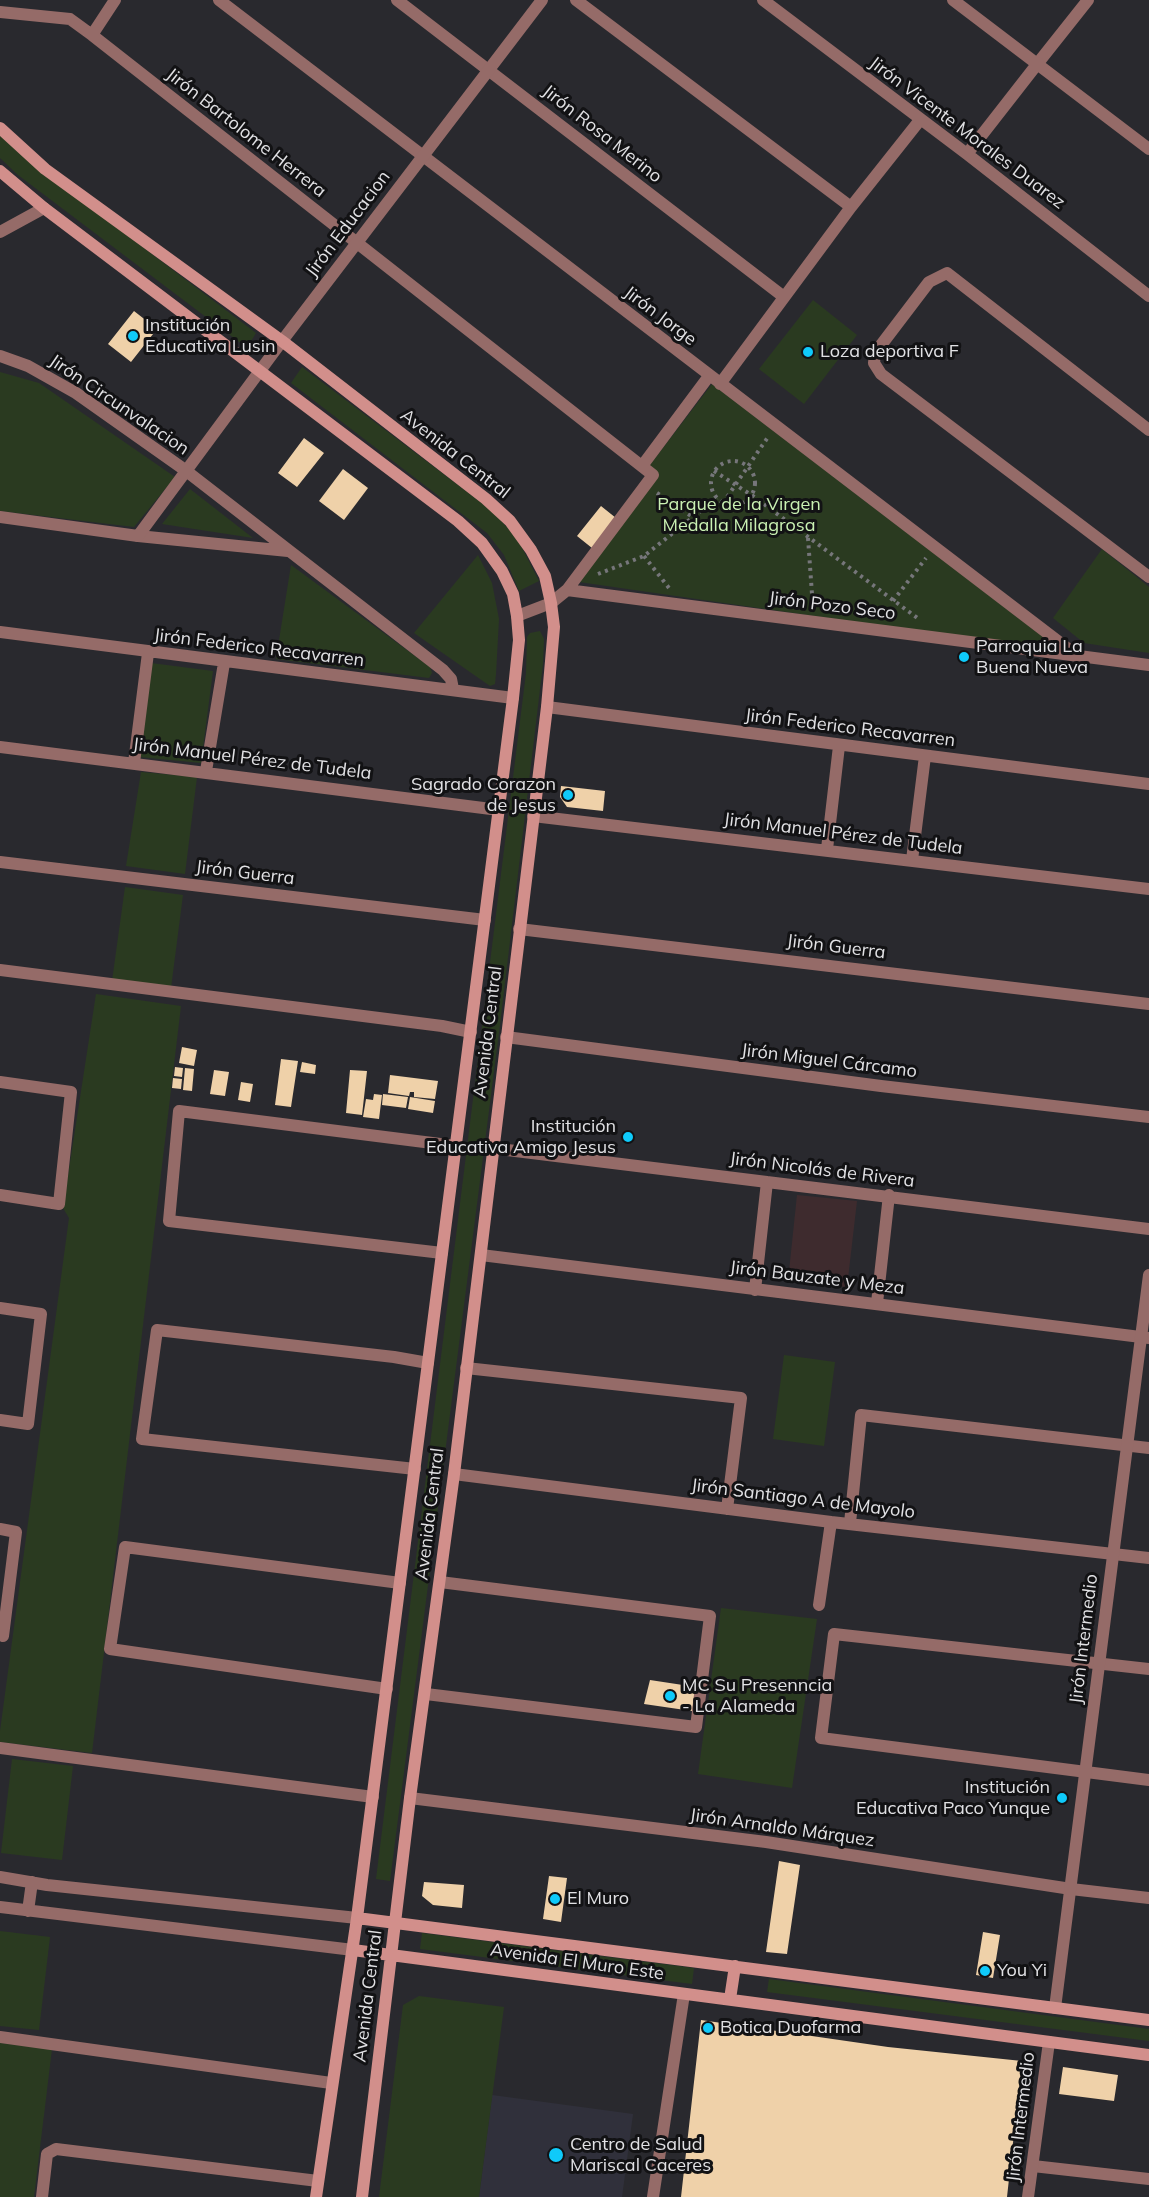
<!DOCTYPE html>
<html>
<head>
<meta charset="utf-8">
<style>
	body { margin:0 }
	canvas { display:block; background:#29292e }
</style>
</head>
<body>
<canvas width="1149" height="2197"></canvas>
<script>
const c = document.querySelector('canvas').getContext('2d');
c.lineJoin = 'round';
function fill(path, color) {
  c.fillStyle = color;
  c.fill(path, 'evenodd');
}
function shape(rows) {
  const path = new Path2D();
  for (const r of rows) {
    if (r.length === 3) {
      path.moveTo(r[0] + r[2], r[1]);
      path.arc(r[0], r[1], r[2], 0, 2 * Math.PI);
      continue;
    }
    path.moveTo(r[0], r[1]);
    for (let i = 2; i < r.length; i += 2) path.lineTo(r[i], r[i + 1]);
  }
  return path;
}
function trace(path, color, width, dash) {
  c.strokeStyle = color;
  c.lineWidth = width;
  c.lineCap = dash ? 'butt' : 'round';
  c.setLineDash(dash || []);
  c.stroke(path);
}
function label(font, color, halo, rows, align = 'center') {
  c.font = font + ' Mulish,sans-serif';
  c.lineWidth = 6;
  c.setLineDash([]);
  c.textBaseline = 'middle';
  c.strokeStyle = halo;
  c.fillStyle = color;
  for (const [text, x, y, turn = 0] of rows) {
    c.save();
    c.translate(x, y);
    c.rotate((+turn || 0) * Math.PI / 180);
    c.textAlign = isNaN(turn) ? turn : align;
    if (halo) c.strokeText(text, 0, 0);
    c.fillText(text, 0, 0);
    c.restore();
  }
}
const built = shape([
	[492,2095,633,2114,622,2197,479,2197]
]);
const education = shape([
	[797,1195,857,1201,847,1287,788,1281]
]);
const green = shape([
	[0,135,24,157,256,333,247,348,18,175,0,158],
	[813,300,857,335,804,404,759,369],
	[302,367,491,510,517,538,539,581,519,591,504,555,487,533,291,383],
	[0,372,39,383,175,477,134,527,0,511],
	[712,384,1063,652,579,582,657,473,649,466],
	[190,489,253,538,162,524],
	[1102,549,1149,587,1149,653,1084,643,1053,618],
	[478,555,492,583,499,619,496,674,495,684,490,686,414,633],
	[291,565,430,667,432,673,429,678,276,659],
	[540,631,544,639,543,664,500,1025,390,1881,376,1879,526,673,527,637,530,633],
	[151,663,213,671,201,763,139,757],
	[141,772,197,777,185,874,126,866],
	[125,887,183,895,171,988,112,981],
	[96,994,181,1006,92,1753,0,1742,0,1731,69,1218,63,1208],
	[784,1355,835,1362,824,1446,773,1439],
	[721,1608,817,1619,792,1788,698,1774],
	[12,1759,73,1766,62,1860,1,1853],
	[0,1931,50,1937,39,2030,0,2026],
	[422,1933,694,1968,692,1984,420,1949],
	[769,1979,1149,2029,1149,2041,767,1992],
	[419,1996,504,2007,479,2197,379,2197,403,2005],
	[0,2043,52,2049,34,2197,0,2197]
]);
const building = shape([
	[134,311,157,329,131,362,108,344],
	[304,438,324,453,297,487,278,473],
	[343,469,368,488,344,520,319,501],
	[601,506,616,518,592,548,577,536],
	[561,786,605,791,603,811,567,807,560,797],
	[182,1047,197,1050,194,1066,179,1063],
	[281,1059,298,1061,291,1107,275,1105],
	[302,1062,316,1065,315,1074,300,1072],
	[175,1067,183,1068,182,1077,174,1076],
	[185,1068,194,1069,192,1091,183,1090],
	[214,1070,229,1072,225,1096,210,1094],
	[350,1070,367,1071,362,1115,346,1113],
	[390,1075,438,1081,435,1099,414,1097,414,1092,410,1092,409,1096,388,1093],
	[173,1078,182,1079,181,1089,172,1088],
	[241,1082,253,1084,250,1102,238,1100],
	[374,1094,382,1095,379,1119,363,1117,366,1099,373,1100],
	[383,1094,408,1097,406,1108,382,1105],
	[410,1097,435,1101,433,1113,408,1109],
	[650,1680,696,1687,692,1711,644,1704],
	[779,1861,800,1865,787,1954,766,1952],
	[549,1876,567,1878,561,1922,543,1919],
	[424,1882,464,1885,462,1908,433,1905,422,1896],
	[983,1932,1000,1935,993,1978,976,1975],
	[701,2020,888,2047,1022,2061,1007,2197,681,2197],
	[1063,2067,1118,2075,1114,2101,1059,2094]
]);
const path = shape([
	[733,483,22],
	[714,471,753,496,920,620],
	[657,493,691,516],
	[723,503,768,437],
	[808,538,813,608],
	[644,556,669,588],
	[598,574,644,556,717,498],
	[893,601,926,558]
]);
const pedestrian = shape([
	[1038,63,1088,0]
]);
const minor = shape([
	[219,0,1080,658],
	[397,0,784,297],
	[576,0,851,207],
	[763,0,967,154,1149,296],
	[953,0,1149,149],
	[0,12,70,19,92,35,653,475,567,590],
	[92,35,115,0],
	[967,154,1038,63],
	[0,232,44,208],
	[720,384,851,207,920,120],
	[1149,430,947,273,929,282,875,353,874,363,881,374,1149,577],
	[642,466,709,376],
	[185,470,443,670,451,679,453,689],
	[138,536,288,551],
	[517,616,551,603,567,590,1149,665],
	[0,632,513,698],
	[547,707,1149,784],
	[0,747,499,810],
	[134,763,148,653],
	[206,771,224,663],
	[533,816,1149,889],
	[827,849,839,746],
	[912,860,925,756],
	[0,862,485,920],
	[519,929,1149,1004],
	[0,970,442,1026,471,1032],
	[506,1037,881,1086,1149,1117],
	[0,1082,71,1092,59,1204,0,1195],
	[491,1148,1149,1229],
	[442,1253,169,1221,179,1111,456,1146],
	[481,1255,1149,1338],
	[755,1290,767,1182],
	[877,1303,889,1195],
	[0,1308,41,1314,28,1424,0,1420],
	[466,1368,741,1398,727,1509],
	[415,1469,142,1439,157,1330,394,1357,428,1363],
	[454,1474,831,1522,1149,1558],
	[850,1523,861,1415,1149,1448],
	[0,1529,16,1532,3,1636,0,1635],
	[819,1605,831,1522],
	[1149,1669,834,1634,821,1738,1149,1780],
	[387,1689,110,1649,125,1547,400,1583],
	[426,1694,696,1727,710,1616,440,1582],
	[0,1748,373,1797],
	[410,1798,766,1842,1071,1889,1149,1898],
	[0,2037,331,2083],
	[1033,2166,1149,2179],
	[42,2197,47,2154,56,2149,318,2181],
	[653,2197,684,1994]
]);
const tertiary = shape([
	[0,356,28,366,76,393,185,470],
	[0,517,138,536,282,341,542,0],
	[0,1877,47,1885,357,1918],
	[0,1907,353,1950],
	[28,1911,32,1882],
	[1055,2008,1149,1275],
	[1028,2197,1049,2042]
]);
const secondary = shape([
	[0,128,45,169,282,341,486,499,510,521,531,550,545,576,551,603,554,627,547,707,454,1474,410,1798,362,2197],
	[0,171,44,208,458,521,482,543,502,571,513,594,517,616,519,640,513,698,357,1918,316,2197],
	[357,1918,1149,2020],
	[353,1950,1149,2055],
	[730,1999,735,1966]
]);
const markers = [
	[133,336,6,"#0fcafa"],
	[808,352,6,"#0fcafa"],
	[964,657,6,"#0fcafa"],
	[568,795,6,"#0fcafa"],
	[628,1137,6,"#0fcafa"],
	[670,1696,6,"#0fcafa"],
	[1062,1798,6,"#0fcafa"],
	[555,1899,6,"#0fcafa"],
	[985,1971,6,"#0fcafa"],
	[708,2028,6,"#0fcafa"],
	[556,2155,8,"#0fcafa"]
];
const streetNames = [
	["Jirón Bartolome Herrera",246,133,38],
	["Jirón Vicente Morales Duarez",967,133,37],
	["Jirón Rosa Merino",602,134,38],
	["Jirón Educacion",348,224,-53],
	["Jirón Jorge",660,316,37],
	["Jirón Circunvalacion",119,405,34],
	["Avenida Central",455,454,38],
	["Jirón Pozo Seco",832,606,7],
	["Jirón Federico Recavarren",259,648,7],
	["Jirón Federico Recavarren",850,728,7],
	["Jirón Manuel Pérez de Tudela",252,759,7],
	["Jirón Manuel Pérez de Tudela",843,834,7],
	["Jirón Guerra",245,873,7],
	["Jirón Guerra",836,947,7],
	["Avenida Central",488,1032,-83],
	["Jirón Miguel Cárcamo",829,1061,7],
	["Jirón Nicolás de Rivera",822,1170,7],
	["Jirón Bauzate y Meza",817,1278,7],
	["Jirón Santiago A de Mayolo",803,1499,7],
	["Avenida Central",430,1514,-83],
	["Jirón Intermedio",1084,1639,-83],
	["Jirón Arnaldo Márquez",782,1828,8],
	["Avenida El Muro Este",577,1962,8],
	["Avenida Central",368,1996,-83],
	["Jirón Intermedio",1021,2117,-83]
];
const poiNames = [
	["Institución",145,326],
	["Educativa Lusin",145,347],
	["Loza deportiva F",820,352],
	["Parroquia La",976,647],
	["Buena Nueva",976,668],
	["Sagrado Corazon",556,785,"right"],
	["de Jesus",556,806,"right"],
	["Institución",616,1127,"right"],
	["Educativa Amigo Jesus",616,1148,"right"],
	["MC Su Presenncia",682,1686],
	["- La Alameda",682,1707],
	["Institución",1050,1788,"right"],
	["Educativa Paco Yunque",1050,1809,"right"],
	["El Muro",567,1899],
	["You Yi",997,1971],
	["Botica Duofarma",720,2028],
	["Centro de Salud",570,2145],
	["Mariscal Caceres",570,2166]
];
const parkNames = [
	["Parque de la Virgen",739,505],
	["Medalla Milagrosa",739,526]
];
fill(built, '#30303b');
fill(education, '#3e2b2e');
fill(green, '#2a3a20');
fill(building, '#efd1a9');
trace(path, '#76767a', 4, [3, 4.5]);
trace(pedestrian, '#956b68', 12);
trace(minor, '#956b68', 12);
trace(tertiary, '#956b68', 12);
trace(secondary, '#d28f8b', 12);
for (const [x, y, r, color] of markers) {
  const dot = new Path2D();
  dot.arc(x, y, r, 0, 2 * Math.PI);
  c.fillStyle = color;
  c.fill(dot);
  trace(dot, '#121214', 2);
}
label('18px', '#e1e1e4', '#121214', streetNames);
label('18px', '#e1e1e4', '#121214', poiNames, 'left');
label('18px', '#caf1b3', '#121214', parkNames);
</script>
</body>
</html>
